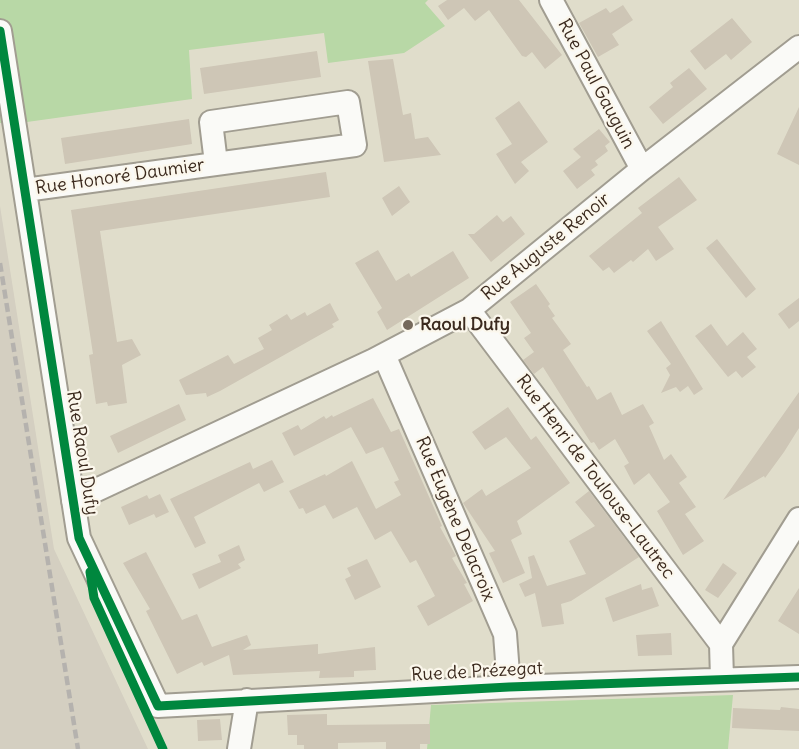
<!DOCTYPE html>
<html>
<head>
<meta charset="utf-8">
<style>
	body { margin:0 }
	canvas { display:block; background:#e0ddcb }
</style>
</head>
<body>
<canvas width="799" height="749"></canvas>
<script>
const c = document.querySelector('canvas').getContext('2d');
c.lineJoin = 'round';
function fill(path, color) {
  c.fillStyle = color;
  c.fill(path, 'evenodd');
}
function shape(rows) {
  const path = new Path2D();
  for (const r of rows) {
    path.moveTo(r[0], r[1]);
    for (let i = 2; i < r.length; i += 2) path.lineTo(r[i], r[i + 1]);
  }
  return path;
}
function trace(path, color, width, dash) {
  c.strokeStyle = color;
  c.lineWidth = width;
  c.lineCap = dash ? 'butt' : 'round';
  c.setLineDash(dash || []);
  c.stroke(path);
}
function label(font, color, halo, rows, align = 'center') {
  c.font = font + ' Delius,sans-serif';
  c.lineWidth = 4.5;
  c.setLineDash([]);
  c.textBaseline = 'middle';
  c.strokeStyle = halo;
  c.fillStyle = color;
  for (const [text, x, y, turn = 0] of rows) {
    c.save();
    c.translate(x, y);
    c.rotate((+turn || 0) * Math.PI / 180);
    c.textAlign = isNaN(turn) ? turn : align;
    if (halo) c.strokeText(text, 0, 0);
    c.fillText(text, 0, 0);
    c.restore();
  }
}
const industrial = shape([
	[0,206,54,549,148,749,0,749]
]);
const green = shape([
	[0,0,428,0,425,3,445,26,404,53,328,63,324,33,189,50,192,99,27,122,0,123],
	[733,695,728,749,427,749,431,705]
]);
const building = shape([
	[447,0,519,0,562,55,545,69,532,52,526,57,522,56,489,10,475,21,464,8,448,20,438,6],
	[623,5,633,20,612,34,619,45,598,57,579,23,606,8,610,13],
	[732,18,752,42,731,60,726,54,705,70,690,51],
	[317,51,321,77,204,94,200,68],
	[393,59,403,115,411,113,415,139,428,137,441,155,384,162,368,61],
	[689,68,707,89,663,124,649,107,673,87,670,83],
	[519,101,548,142,521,162,529,171,515,184,496,154,512,144,495,118],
	[799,107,799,165,777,154],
	[189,119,192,144,65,164,61,138],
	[599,129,610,142,605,146,608,151,595,161,598,165,591,170,595,175,577,189,563,171,581,157,573,149],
	[326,172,330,197,100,231,117,342,132,339,141,355,122,365,127,403,108,406,107,402,96,404,89,355,93,354,71,210],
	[679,177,697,200,658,227,674,249,656,261,648,249,633,262,631,260,614,273,609,267,603,271,589,256,642,213,638,208],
	[399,186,410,202,392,216,382,198],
	[497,215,503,222,511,216,525,234,491,262,468,234,474,234],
	[717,239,756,289,746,298,706,248],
	[378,250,396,281,409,273,411,277,453,251,469,278,387,330,377,312,382,308,355,263],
	[536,284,550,304,548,306,555,316,552,318,571,344,563,350,587,387,589,386,597,400,611,392,622,415,643,404,654,423,649,426,664,460,671,454,687,477,679,483,696,507,685,514,704,541,683,555,657,511,670,502,649,473,634,485,624,466,629,463,615,439,599,450,594,442,591,443,543,367,534,374,523,360,534,352,524,338,531,333,510,302],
	[799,298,799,321,789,329,778,314],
	[330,303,339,320,332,324,334,327,220,391,207,397,206,393,186,395,179,380,228,355,234,364,264,349,258,338,272,330,269,325,287,314,291,320,305,312,307,316],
	[661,321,703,389,694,395,688,386,680,392,676,387,661,393,670,375,666,368,671,364,647,331],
	[711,324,727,346,743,332,757,349,747,357,756,367,742,378,736,371,728,377,695,336],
	[799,392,799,428,784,452,765,478,764,476,723,500],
	[373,398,391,432,399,429,442,526,440,527,456,556,452,558,467,583,464,584,473,601,428,626,417,606,435,596,416,560,410,563,391,531,375,540,357,507,333,519,325,505,306,514,303,508,299,509,289,491,325,474,326,476,352,461,376,509,401,495,394,482,399,480,383,447,366,454,351,427,294,456,282,433,298,425,301,430,324,416,326,419,332,415,333,417],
	[179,404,186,420,118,453,110,436],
	[508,407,531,440,536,436,570,483,517,521,522,534,511,540,525,573,503,583,489,553,495,551,463,503,482,489,486,496,531,468,506,437,485,450,472,432],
	[272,460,284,482,264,492,259,483,194,517,206,543,195,548,170,499,250,462,253,469],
	[589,491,639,557,571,601,561,604,564,624,542,627,535,593,525,597,519,584,532,578,528,557,534,555,547,586,586,574,569,541,595,526,575,502],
	[160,494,169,512,156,518,154,514,129,525,121,507,147,495,149,499],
	[239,545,245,560,238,564,241,568,199,589,192,574,221,562,218,555],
	[146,552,182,620,197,614,212,647,247,635,251,645,243,650,318,644,318,654,375,647,376,670,354,671,354,677,319,678,320,671,233,675,229,655,204,666,202,662,177,674,146,611,150,609,123,563],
	[367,559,381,587,355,600,345,579,351,576,347,568],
	[723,563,737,573,718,598,705,590],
	[641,584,642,590,652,587,659,606,613,622,605,598],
	[799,588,799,634,778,621],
	[671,633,672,655,638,656,636,635],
	[781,707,799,709,799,731,732,728,733,708,780,710],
	[327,714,327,725,430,724,430,744,420,744,420,749,386,749,386,742,338,743,338,749,304,749,304,745,297,745,297,735,288,735,287,715],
	[220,719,222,740,198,741,197,720]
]);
const minor = shape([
	[551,0,642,169],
	[0,31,79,538,158,706,509,687,799,677],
	[25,190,355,145,348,102,211,122,216,163],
	[469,310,721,644],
	[384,355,505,634,509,687],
	[73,501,374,360,469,310,642,169,799,47],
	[722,679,721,644,799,519],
	[239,749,247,700]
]);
const rail = shape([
	[0,263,78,749]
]);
const cycleway = shape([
	[0,31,79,538,158,706,509,687,799,677],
	[90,572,94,598,163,749]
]);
const markers = [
	[408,325,6,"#75695b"]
];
const streetNames = [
	["Rue Paul Gauguin",596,84,62],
	["Rue Honoré Daumier",120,177,-8],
	["Rue Auguste Renoir",546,247,-39],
	["Rue Raoul Dufy",82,453,81],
	["Rue Henri de Toulouse-Lautrec",595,477,53],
	["Rue Eugène Delacroix",455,519,67],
	["Rue de Prézegat",477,672,-3]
];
const poiNames = [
	["Raoul Dufy",420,325]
];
fill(industrial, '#d4cfc1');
fill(green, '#b8d8a6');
fill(building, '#cec6b6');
trace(minor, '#a19d91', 26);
trace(minor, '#fafaf7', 22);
trace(rail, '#b5b2ae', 4.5, [9, 4.5]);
trace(cycleway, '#00873e', 9);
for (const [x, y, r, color] of markers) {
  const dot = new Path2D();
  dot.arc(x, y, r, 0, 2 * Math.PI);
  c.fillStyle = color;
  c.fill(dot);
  trace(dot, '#fbf7ec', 2);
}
label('18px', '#3b2a1e', '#fbf7ec', streetNames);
label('bold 18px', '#3b2a1e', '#fbf7ec', poiNames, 'left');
</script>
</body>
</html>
